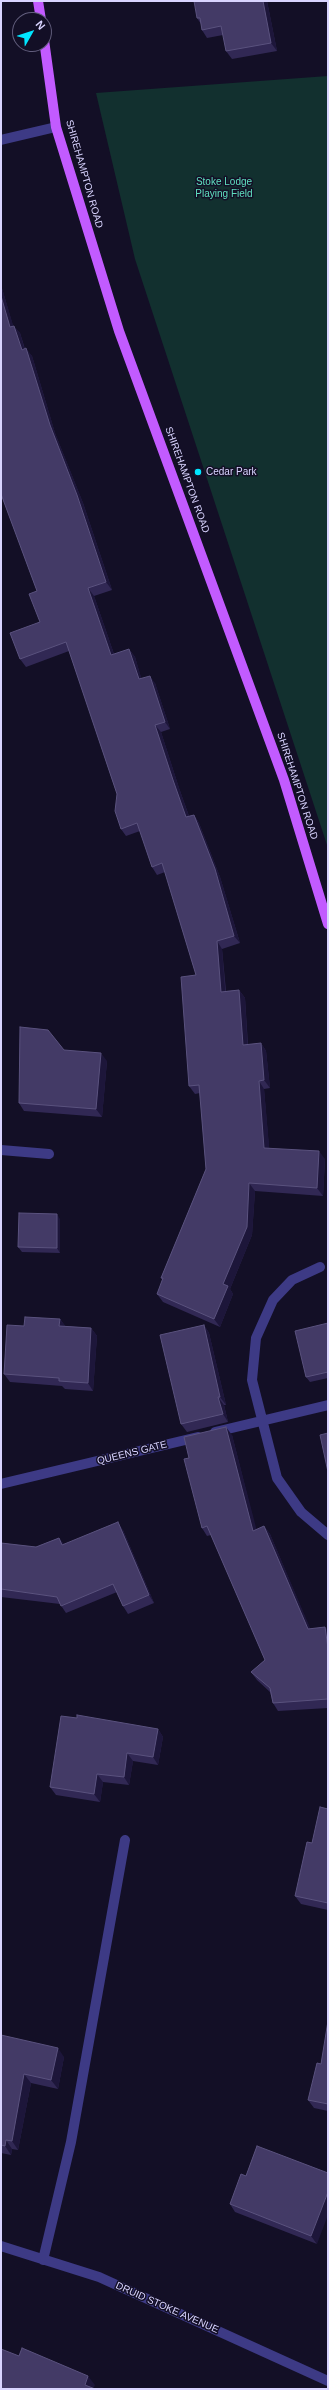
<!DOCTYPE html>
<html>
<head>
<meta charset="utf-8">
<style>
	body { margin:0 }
	#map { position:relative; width:329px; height:2390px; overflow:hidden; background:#130f26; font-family:Helvetica,sans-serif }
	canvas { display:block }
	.frame { position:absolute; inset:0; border:2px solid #d9d4ff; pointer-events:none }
	.north { position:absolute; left:12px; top:12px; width:40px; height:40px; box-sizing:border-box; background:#130f26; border:1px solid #625e7d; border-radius:50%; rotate:51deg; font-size:11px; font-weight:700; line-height:16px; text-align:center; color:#d9d4ff }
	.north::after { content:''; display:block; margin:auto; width:14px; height:18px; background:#00e5ff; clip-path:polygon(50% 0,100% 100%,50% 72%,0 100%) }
</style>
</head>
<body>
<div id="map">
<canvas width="329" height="2390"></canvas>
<div class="frame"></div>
<div class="north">N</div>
</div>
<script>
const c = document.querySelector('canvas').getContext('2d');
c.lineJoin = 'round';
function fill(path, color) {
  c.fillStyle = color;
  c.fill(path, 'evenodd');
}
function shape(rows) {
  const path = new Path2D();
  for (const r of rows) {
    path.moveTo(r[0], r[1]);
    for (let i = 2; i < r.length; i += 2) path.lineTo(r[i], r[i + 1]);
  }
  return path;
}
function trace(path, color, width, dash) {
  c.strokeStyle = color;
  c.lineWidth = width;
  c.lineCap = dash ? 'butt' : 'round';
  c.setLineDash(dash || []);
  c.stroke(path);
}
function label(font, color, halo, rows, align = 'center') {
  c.font = font + ' Helvetica,sans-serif';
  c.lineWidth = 3;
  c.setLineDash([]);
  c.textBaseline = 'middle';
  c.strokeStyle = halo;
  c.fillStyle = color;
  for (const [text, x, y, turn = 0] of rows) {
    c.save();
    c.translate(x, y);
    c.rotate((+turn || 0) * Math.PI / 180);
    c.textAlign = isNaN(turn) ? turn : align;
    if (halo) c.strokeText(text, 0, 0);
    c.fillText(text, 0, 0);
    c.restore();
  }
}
const green = shape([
	[328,76,328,848,135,259,96,93]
]);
const minor = shape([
	[1,140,56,127],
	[1,1150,49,1154],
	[320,1267,292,1280,273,1300,256,1338,252,1380,277,1478,301,1512,328,1535],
	[215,1432,328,1405],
	[1,1484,198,1437],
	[1,2246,99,2277,328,2381],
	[43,2260,71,2142,125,1840]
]);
const major = shape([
	[38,1,41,20],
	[44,40,56,127,119,331,284,780,328,924]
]);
const wall = shape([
	[267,1,277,51,232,59,226,51,223,35,207,38,202,30,201,24,197,18],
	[1,285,13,326,20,333,25,349,32,356,55,433,83,503,112,590,94,596,114,654,129,649,135,657,141,678,155,683,170,729,161,732,179,788,189,816,194,815,199,823,220,877,240,943,222,949,226,991,239,990,245,998,248,1045,261,1043,266,1051,270,1088,264,1089,269,1148,325,1159,323,1196,255,1191,252,1235,230,1289,233,1294,220,1327,163,1302,157,1294,163,1280,161,1278,206,1169,200,1093,195,1094,189,1086,196,975,165,872,157,875,152,867,140,831,126,836,121,829,117,794,69,651,26,667,20,659,40,622,37,591,1,494],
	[64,1050,107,1061,102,1117,24,1111,19,1103],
	[60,1219,60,1253,22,1252,18,1247],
	[60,1319,65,1326,91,1328,97,1336,93,1391,65,1389,62,1386,10,1382,4,1374,24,1326],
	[328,1323,328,1378,310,1382,306,1377],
	[204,1325,209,1333,226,1405,224,1405,228,1422,187,1432,181,1424],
	[232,1435,256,1530,264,1526,270,1534,310,1629,325,1627,328,1631,328,1708,278,1711,273,1703,270,1692,257,1680,251,1672,265,1660,211,1535,207,1536,202,1528,189,1458],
	[123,1530,154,1603,128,1614,123,1606,117,1592,66,1613,60,1604,1,1597,1,1543,36,1547,59,1538,64,1545],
	[77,1718,158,1729,163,1737,158,1765,133,1761,129,1785,103,1782,100,1802,56,1795,50,1787],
	[328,1809,328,1910,301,1904,295,1896,312,1843],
	[328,2021,328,2111,314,2108,308,2100,321,2064],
	[1,2035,64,2057,58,2089,31,2083,18,2150,12,2149,11,2155,1,2153],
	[257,2146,317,2244,235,2212,230,2204,246,2176]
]);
const shadedWall = shape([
	[263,1,267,1,277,51,271,43],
	[1,285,16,335,10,327,1,296],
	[14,326,20,333,27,358,22,350],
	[26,348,32,356,55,433,83,503,112,590,106,582,50,425],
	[88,588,94,596,117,663,111,655],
	[129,649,135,657,144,687,139,679],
	[150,676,155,683,170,729,165,722],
	[155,725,161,732,179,788,192,825,186,817,173,780],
	[194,815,199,823,220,877,240,943,234,936],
	[217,941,222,949,226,1000,221,992],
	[239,990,245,998,248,1053,243,1045],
	[261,1043,266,1051,270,1088,264,1080],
	[101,1053,107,1061,102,1117,96,1109],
	[259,1081,264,1089,270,1156,264,1148],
	[319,1151,325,1159,323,1196,317,1188],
	[249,1183,255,1191,252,1235,230,1289,233,1294,220,1327,214,1319],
	[57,1214,60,1219,60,1253,57,1248],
	[60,1319,66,1327,59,1326],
	[204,1325,209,1333,226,1405,220,1397],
	[91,1328,97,1336,93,1391,88,1383],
	[218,1397,224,1405,228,1422,223,1414],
	[226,1427,232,1435,259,1539,253,1531],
	[118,1522,123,1530,154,1603,149,1595],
	[264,1526,270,1534,314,1637,308,1629],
	[59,1538,65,1545,62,1545],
	[325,1627,328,1631,328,1648],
	[158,1729,163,1737,158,1765,153,1757],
	[127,1753,133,1761,129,1785,124,1777],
	[97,1774,103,1782,100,1802,94,1794],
	[58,2048,64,2057,58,2089,51,2080],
	[24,2074,31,2083,18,2150,12,2141],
	[6,2140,12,2149,11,2155,5,2146],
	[328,2192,328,2215,317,2244,311,2236],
	[88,2376,95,2385,93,2389,85,2385]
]);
const building = shape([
	[194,1,263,1,271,43,226,51,221,26,202,30,200,18,197,18,194,1],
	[1,296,10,327,14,326,22,350,26,348,50,425,77,495,106,582,88,588,111,655,129,649,139,679,150,676,165,722,155,725,173,780,186,817,194,815,215,869,234,936,217,941,221,992,239,990,243,1045,261,1043,264,1080,259,1081,264,1148,319,1151,317,1188,249,1183,247,1227,223,1284,228,1286,214,1319,157,1294,163,1278,161,1278,206,1169,199,1085,189,1086,181,977,196,975,162,863,152,867,137,823,121,829,115,811,117,794,66,642,20,659,10,633,40,622,29,594,37,591,1,494,1,296],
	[20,1027,48,1030,64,1050,101,1053,96,1109,19,1103,20,1027],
	[19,1213,57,1214,57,1248,18,1247,19,1213],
	[25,1317,60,1319,59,1326,91,1328,88,1383,59,1381,59,1378,4,1374,7,1325,24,1326,25,1317],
	[328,1323,328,1372,306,1377,295,1331,328,1323],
	[204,1325,220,1397,218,1397,223,1414,181,1424,160,1335,204,1325],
	[226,1427,253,1531,264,1526,308,1629,325,1627,328,1648,328,1699,273,1703,270,1688,251,1672,265,1660,207,1526,202,1528,184,1459,189,1458,184,1437,226,1427],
	[328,1433,328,1472,320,1435,328,1433],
	[118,1522,149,1595,123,1606,113,1584,61,1606,57,1597,1,1589,1,1543,36,1547,59,1538,62,1545,118,1522],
	[77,1715,158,1729,153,1757,127,1753,124,1777,97,1774,94,1794,50,1787,61,1716,77,1718,77,1715],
	[320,1807,328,1809,328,1903,295,1896,307,1842,312,1843,320,1807],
	[328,2021,328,2104,308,2100,317,2063,321,2064,328,2021],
	[1,2035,58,2048,51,2080,24,2074,12,2141,6,2140,5,2146,1,2145,1,2035],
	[257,2146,328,2173,328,2192,311,2236,230,2204,241,2174,246,2176,257,2146],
	[22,2348,88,2376,85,2385,95,2389,1,2389,1,2349,19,2356,22,2348]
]);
const markers = [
	[198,472,4,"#00e5ff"]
];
const streetNames = [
	["SHIREHAMPTON ROAD",84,174,74],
	["SHIREHAMPTON ROAD",187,480,70],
	["SHIREHAMPTON ROAD",297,786,72],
	["QUEENS GATE",132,1453,-14],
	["DRUID STOKE AVENUE",167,2308,24]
];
const parkNames = [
	["Stoke Lodge",224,182],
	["Playing Field",224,194]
];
const poiNames = [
	["Cedar Park",206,472]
];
fill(green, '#12302f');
trace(minor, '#3d3a85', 10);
trace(major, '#c25bff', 10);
fill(wall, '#312854');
fill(shadedWall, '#1d163a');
fill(building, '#433a66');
trace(building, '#5a527e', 1);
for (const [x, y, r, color] of markers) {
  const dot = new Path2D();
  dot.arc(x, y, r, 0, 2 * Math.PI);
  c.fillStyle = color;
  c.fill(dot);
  trace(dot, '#130f26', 1.5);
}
label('10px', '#d9d4ff', '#130f26', streetNames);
label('10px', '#5fe0c0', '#130f26', parkNames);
label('10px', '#d9d4ff', '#130f26', poiNames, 'left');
</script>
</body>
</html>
